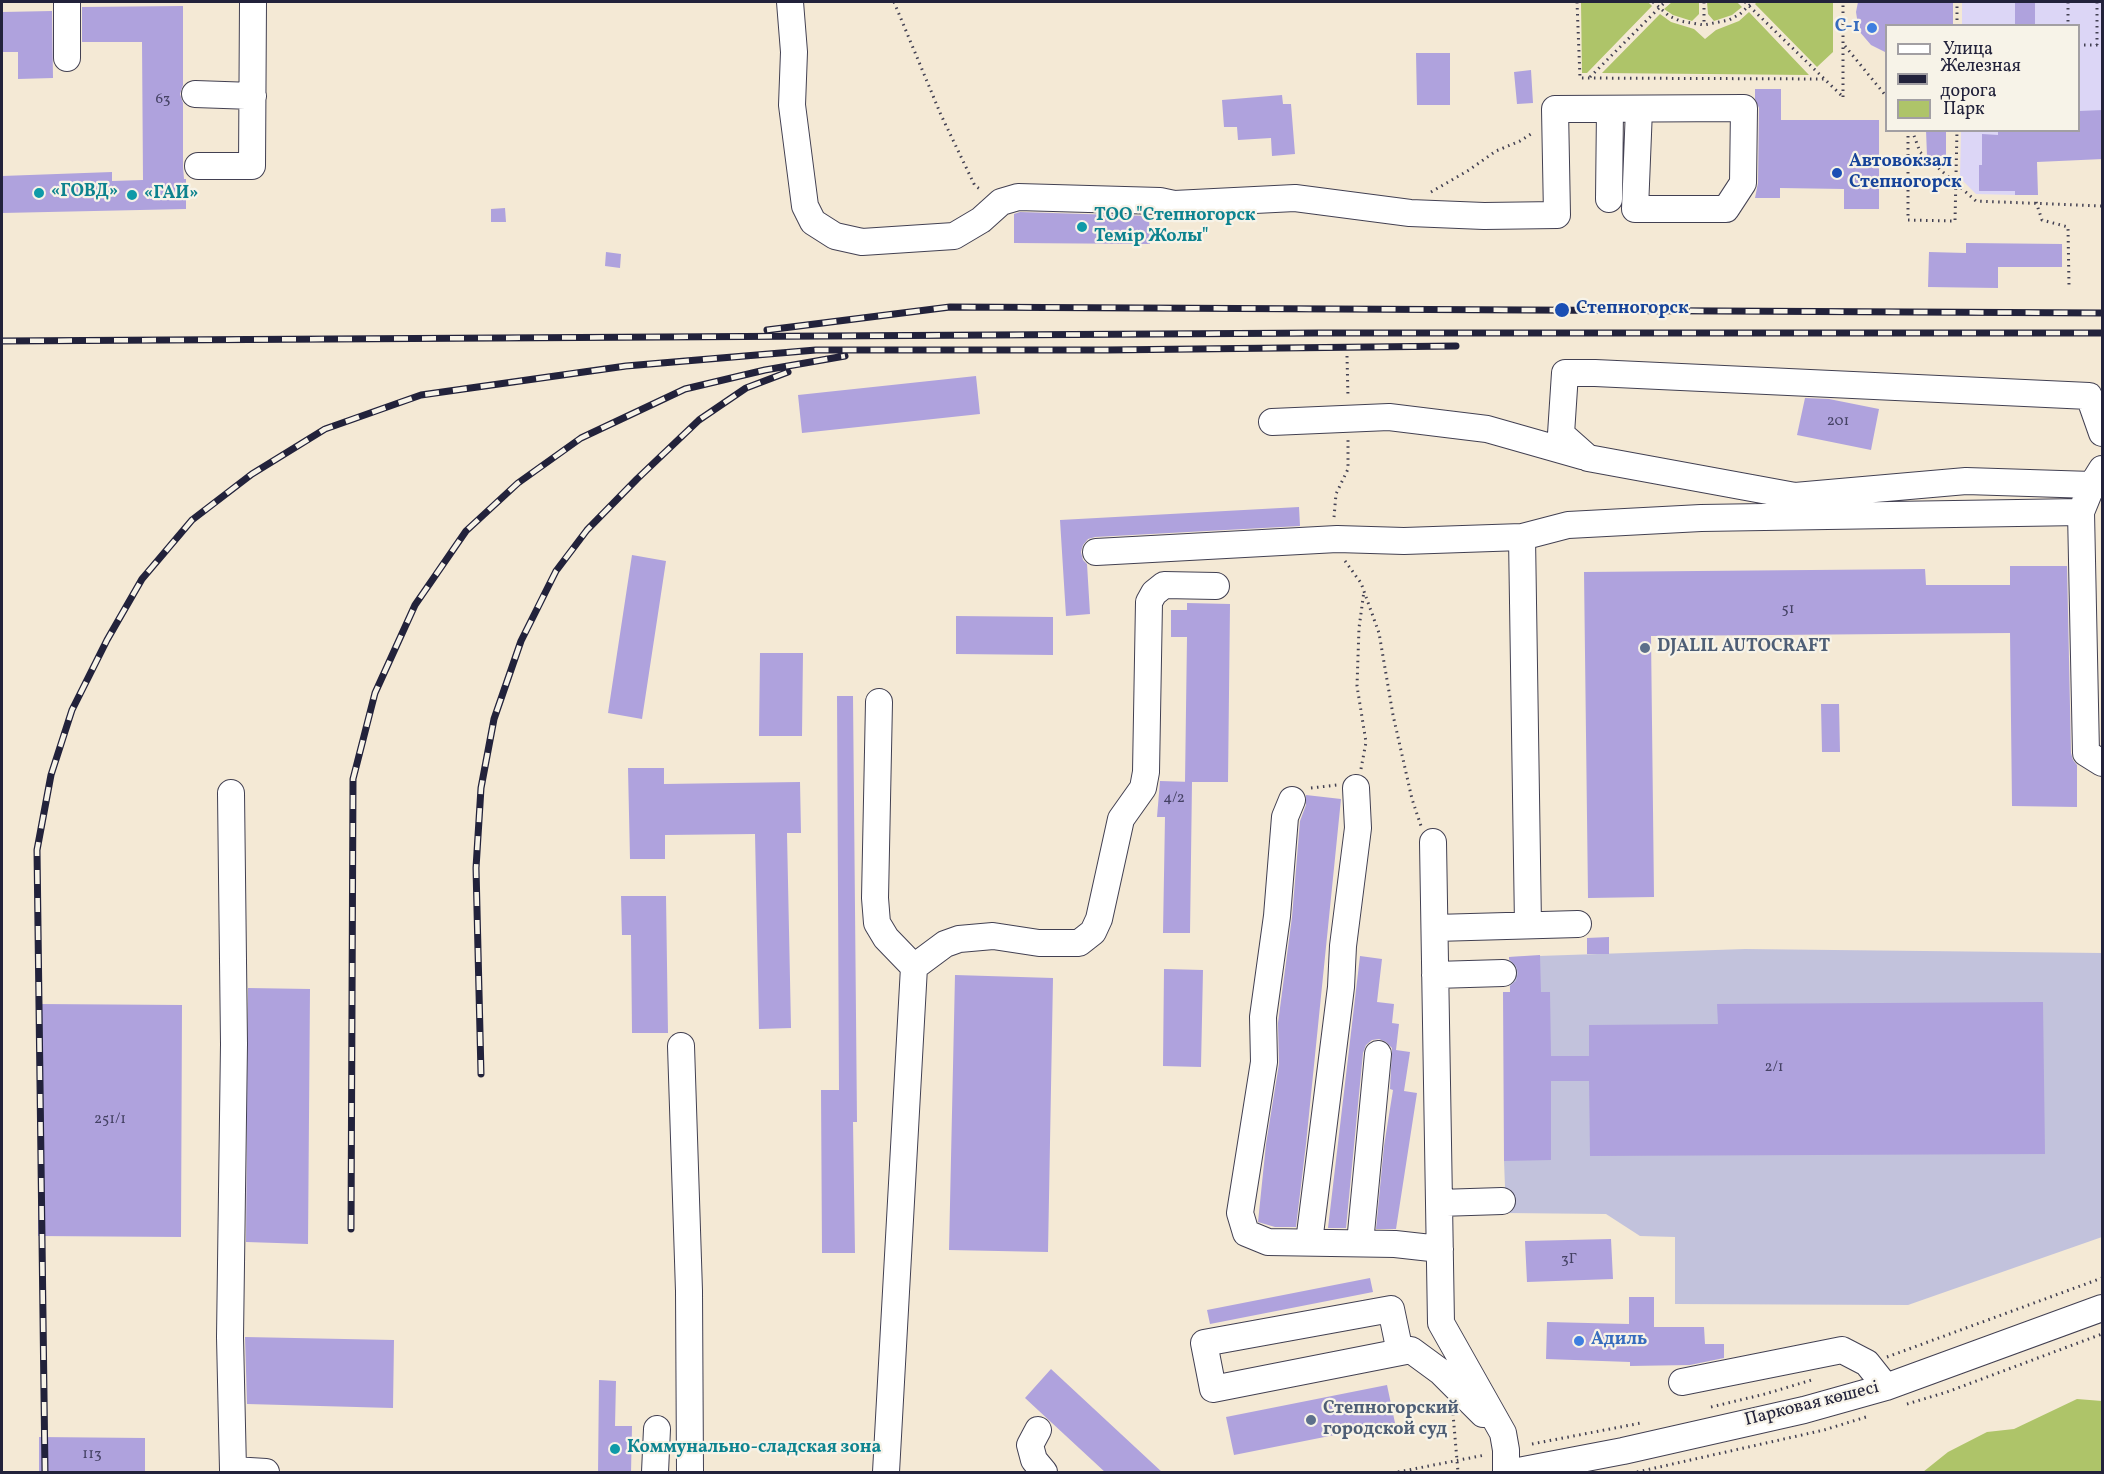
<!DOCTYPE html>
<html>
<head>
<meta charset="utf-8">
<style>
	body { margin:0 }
	#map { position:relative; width:2104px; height:1474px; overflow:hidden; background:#f4e9d5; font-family:Vollkorn,serif }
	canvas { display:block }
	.frame { position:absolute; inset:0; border:3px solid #22223b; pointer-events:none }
	.legend { position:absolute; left:1885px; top:24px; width:195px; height:108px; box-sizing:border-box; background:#f7f3e8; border:2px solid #a29fa3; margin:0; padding:8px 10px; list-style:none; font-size:18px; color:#22223b }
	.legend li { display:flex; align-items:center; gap:12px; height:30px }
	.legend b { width:30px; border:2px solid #a29fa3 }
</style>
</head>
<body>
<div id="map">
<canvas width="2104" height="1474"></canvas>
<div class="frame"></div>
<ul class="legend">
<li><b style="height:8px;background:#fff"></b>Улица</li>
<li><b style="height:8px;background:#22223b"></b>Железная дорога</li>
<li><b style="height:16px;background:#aec469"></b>Парк</li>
</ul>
</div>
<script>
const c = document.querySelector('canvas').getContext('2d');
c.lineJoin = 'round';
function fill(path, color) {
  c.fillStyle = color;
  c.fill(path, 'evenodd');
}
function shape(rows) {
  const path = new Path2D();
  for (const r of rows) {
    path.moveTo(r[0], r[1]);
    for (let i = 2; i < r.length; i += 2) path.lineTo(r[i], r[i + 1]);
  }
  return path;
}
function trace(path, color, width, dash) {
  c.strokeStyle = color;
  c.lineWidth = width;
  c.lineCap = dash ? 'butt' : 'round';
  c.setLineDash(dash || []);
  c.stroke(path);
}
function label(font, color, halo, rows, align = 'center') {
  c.font = font + ' Vollkorn,serif';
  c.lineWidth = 4.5;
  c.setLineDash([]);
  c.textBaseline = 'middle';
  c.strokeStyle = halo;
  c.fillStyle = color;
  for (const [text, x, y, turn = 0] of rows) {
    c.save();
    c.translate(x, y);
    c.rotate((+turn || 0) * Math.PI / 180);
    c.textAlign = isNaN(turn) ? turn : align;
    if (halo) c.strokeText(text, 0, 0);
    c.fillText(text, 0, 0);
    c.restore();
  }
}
const built = shape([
	[1962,2,2102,2,2102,130,2034,134,2015,195,1976,194,1960,178,1961,131,2078,130,2078,26,1962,25]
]);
const industrial = shape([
	[1745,949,2102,953,2102,1237,1908,1305,1675,1304,1675,1237,1640,1236,1606,1214,1506,1213,1504,1161,1510,992,1509,957]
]);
const green = shape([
	[1581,2,1648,2,1652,6,1587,73,1582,73],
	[1672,2,1699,2,1699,14,1692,21,1673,15,1664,9],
	[1707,2,1737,2,1742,7,1732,15,1714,21,1708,14],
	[1757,2,1833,2,1833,52,1817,67,1755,4],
	[1749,12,1809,75,1602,73,1660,14,1671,22,1694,29,1705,39,1716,30,1739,21],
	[2077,1399,2102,1401,2102,1472,1923,1472,1948,1452,1987,1432,2014,1429]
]);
const building = shape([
	[1858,2,1953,2,1953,26,1887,26,1887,53,1871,45,1859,31,1856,12],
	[2015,2,2035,2,2035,26,2015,26],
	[183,6,183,85,180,94,183,103,183,167,184,179,186,179,186,209,2,213,2,176,112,172,112,181,143,180,142,42,82,42,82,7],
	[52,11,53,78,18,79,18,52,2,52,2,12],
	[1416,53,1450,53,1450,105,1417,105],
	[1531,70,1533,103,1517,104,1514,72],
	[1755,89,1781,89,1781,120,1879,120,1879,209,1844,209,1844,189,1780,188,1780,198,1755,198,1758,183,1759,108,1755,99],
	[1282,95,1283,104,1291,104,1295,154,1272,156,1271,138,1238,140,1237,127,1224,127,1222,100],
	[2103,110,2103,159,2037,162,2038,195,2015,195,2015,191,1979,191,1979,165,1982,165,1982,134,1998,135,1998,131,2079,130,2079,111],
	[1926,130,1946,130,1946,156,1927,156],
	[505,208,506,222,491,222,491,209],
	[1020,212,1149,216,1150,244,1014,243,1014,214],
	[1966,243,2062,244,2062,267,1998,267,1998,288,1928,287,1929,252,1966,253],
	[606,252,621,254,620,268,605,266],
	[976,376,980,414,802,433,798,395],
	[1805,398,1829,399,1879,409,1871,450,1797,435],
	[1299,507,1300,526,1095,537,1088,539,1083,545,1081,552,1083,560,1087,564,1090,614,1066,616,1060,520],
	[632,555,666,561,642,719,608,713],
	[2010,566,2067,566,2071,753,2073,760,2077,765,2077,807,2012,806,2010,633,1651,636,1654,897,1588,898,1584,572,1925,569,1926,585,2010,585],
	[1187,603,1230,604,1228,782,1185,782,1187,637,1171,637,1171,610,1187,610],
	[956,616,1053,617,1053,655,956,654],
	[760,653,803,653,802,736,759,736],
	[837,696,853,696,857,1122,853,1122,855,1253,822,1253,821,1090,839,1090],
	[1821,704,1839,704,1840,752,1822,752],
	[628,768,664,768,664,784,800,782,801,833,787,833,791,1028,759,1029,755,834,665,835,665,859,630,859],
	[1160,781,1192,782,1190,933,1163,933,1165,817,1157,817],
	[1306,795,1341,799,1306,1144,1296,1227,1275,1227,1258,1222,1266,1144,1279,1064,1278,1023,1292,917,1300,821,1306,805],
	[621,896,666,896,668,1033,632,1033,631,935,622,935],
	[1609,937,1609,954,1587,954,1587,938],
	[1540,955,1541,992,1550,992,1551,1056,1589,1056,1589,1025,1718,1024,1717,1004,2043,1002,2045,1154,1590,1156,1589,1081,1551,1081,1551,1160,1504,1161,1503,992,1510,992,1510,986,1516,981,1518,973,1516,966,1509,959,1509,957],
	[1360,956,1382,959,1377,1002,1394,1004,1392,1023,1399,1024,1396,1050,1410,1052,1404,1091,1417,1093,1396,1229,1376,1229,1384,1146,1393,1090,1390,1089,1392,1048,1386,1042,1379,1039,1372,1040,1366,1045,1363,1053,1346,1228,1328,1228],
	[1164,969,1203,970,1201,1067,1163,1066],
	[955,975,1053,978,1048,1252,949,1250],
	[248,988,310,989,308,1244,246,1242],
	[39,1004,182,1005,181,1237,38,1236],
	[1611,1239,1613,1279,1527,1282,1525,1241],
	[1370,1278,1373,1292,1210,1324,1207,1310],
	[1629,1297,1654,1297,1654,1327,1704,1327,1705,1344,1724,1344,1724,1358,1690,1365,1630,1366,1630,1362,1546,1359,1547,1322,1629,1324],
	[245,1337,394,1340,393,1408,247,1404],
	[1051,1369,1163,1473,1106,1473,1025,1398],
	[599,1380,616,1381,615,1426,632,1426,631,1473,598,1473],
	[1387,1385,1395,1423,1234,1455,1226,1417],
	[39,1437,145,1438,145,1473,39,1473]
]);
const path = shape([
	[894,2,941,115,975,186,982,190],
	[1577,2,1580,78,1824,79],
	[1653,2,1669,16,1680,21,1704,25,1729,20,1740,14,1753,2],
	[1704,2,1704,25],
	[1745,2,1843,97],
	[2068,2,2068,26],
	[2097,2,2097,45],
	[1957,26,1957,2],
	[2078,45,2102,45],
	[1845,46,1886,96],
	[1590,77,1665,2],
	[1843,97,1843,2],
	[1908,130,1908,220,1955,221,1957,130],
	[1912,130,1920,152,1976,201,2102,206],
	[1431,192,1469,170,1496,151,1520,141,1534,132],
	[2036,202,2042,220,2068,227,2069,286],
	[1347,356,1348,397],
	[1334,517,1336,494,1348,469,1348,440],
	[1345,561,1361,583,1379,633,1393,715,1412,799,1421,826],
	[1361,769,1366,742,1357,686,1359,628,1364,591],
	[1311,788,1337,785],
	[1887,1357,2102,1278],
	[1907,1404,1947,1392,2102,1334],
	[1711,1407,1765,1394,1815,1379],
	[1453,1414,1458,1472],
	[1532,1444,1641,1423],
	[1398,1472,1485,1455],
	[1637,1472,1824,1430,1866,1417]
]);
const minor = shape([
	[790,2,794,52,792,105,805,206,813,222,835,236,862,242,954,236,981,220,1001,202,1018,197,1160,201,1174,204,1295,198,1410,213,1484,216,1557,215,1555,109,1744,108,1743,183,1726,209,1635,209,1639,109],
	[67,58,67,2],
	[195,94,253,96],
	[198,166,252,166,253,2],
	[1609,199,1610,109],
	[1272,422,1389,417,1487,429,1582,456],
	[2102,433,2089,396,1595,373,1565,373,1561,434,1588,458,1795,496,1966,481,2092,485,2102,469],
	[2081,512,2086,753,2102,763],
	[1096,552,1337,539,1404,541,1522,537],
	[879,702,875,898,877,923,886,938,914,967,886,1472],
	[231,793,234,1044,230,1337,233,1470,266,1472],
	[1292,800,1285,817,1277,916,1263,1017,1264,1062,1240,1213,1246,1233,1268,1242,1395,1244,1440,1249],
	[1433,842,1441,1323,1503,1433,1506,1450,1506,1472],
	[1528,925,1522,537,1568,525,1701,518,2081,512,2092,485,2102,485],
	[1435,928,1578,924],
	[914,967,945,944,959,939,993,936,1039,943,1079,943,1093,932,1099,919,1121,819,1143,788,1146,772,1149,602,1154,593,1164,585,1216,586],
	[1435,975,1503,973],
	[681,1046,689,1291,690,1472],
	[1439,1203,1502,1201],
	[1309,1242,1341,987,1343,946,1358,828,1356,788],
	[1360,1243,1378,1054],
	[1400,1352,1391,1309,1204,1343,1213,1389,1411,1350,1441,1372,1483,1414],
	[1682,1382,1842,1350,1867,1363,1886,1387],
	[1038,1430,1030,1445,1034,1460,1044,1472],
	[655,1472,657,1429],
	[1513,1472,1623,1451,1804,1410,1886,1387,2102,1308]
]);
const rail = shape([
	[767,330,950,307,2102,313],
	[2,341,1320,333,2102,333],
	[481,1074,476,868,481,788,494,719,521,641,556,571,587,530,637,479,699,420,746,388,788,372],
	[351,1229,353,779,375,693,415,605,466,531,518,483,581,438,685,389,765,370,845,356],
	[45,1472,37,850,51,775,72,710,107,640,142,579,192,520,252,474,325,429,421,395,626,366,816,350,1107,350,1456,346]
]);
const markers = [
	[1872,28,6,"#3f7fe0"],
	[1837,173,6,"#1a4fb4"],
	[39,193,6,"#0f9aa8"],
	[132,195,6,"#0f9aa8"],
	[1082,227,6,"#0f9aa8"],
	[1562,310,8,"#1a4fb4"],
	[1645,648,6,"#5c6f8a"],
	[1579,1341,6,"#3f7fe0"],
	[1311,1420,6,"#5c6f8a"],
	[615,1449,6,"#0f9aa8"]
];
const numberNames = [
	["63",163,100],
	["201",1838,422],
	["51",1788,610],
	["4/2",1174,799],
	["2/1",1774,1068],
	["251/1",110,1120],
	["3Г",1569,1260],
	["113",92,1455]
];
const shopNames = [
	["C-1",1860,28],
	["Адиль",1591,1341,"left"]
];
const transitNames = [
	["Автовокзал",1849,163],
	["Степногорск",1849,184],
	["Степногорск",1576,310]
];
const cultureNames = [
	["«ГОВД»",51,193],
	["«ГАИ»",144,195],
	["ТОО \"Степногорск",1094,217],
	["Темiр Жолы\"",1094,238],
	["Коммунально-сладская зона",627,1449]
];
const serviceNames = [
	["DJALIL AUTOCRAFT",1657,648],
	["Степногорский",1323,1410],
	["городской суд",1323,1431]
];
const streetNames = [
	["Парковая көшесі",1812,1405,-14]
];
fill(built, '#dcd6f6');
fill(industrial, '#c2c2dc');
fill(green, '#aec469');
fill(building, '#afa2dd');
trace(minor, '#424052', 28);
trace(path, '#424052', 3, [1.5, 4.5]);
trace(minor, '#fff', 26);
trace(rail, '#22223b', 7);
trace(rail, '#f7f3e8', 4.5, [14]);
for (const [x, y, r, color] of markers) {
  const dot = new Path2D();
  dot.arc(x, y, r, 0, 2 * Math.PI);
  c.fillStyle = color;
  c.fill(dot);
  trace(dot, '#f7f3e8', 2);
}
label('15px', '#454264', null, numberNames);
label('bold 18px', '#366cbe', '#f7f3e8', shopNames, 'right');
label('bold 18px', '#164399', '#f7f3e8', transitNames, 'left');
label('bold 18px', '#0d838f', '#f7f3e8', cultureNames, 'left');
label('bold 18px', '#4e5e75', '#f7f3e8', serviceNames, 'left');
label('18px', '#22223b', '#f7f3e8', streetNames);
</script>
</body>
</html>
